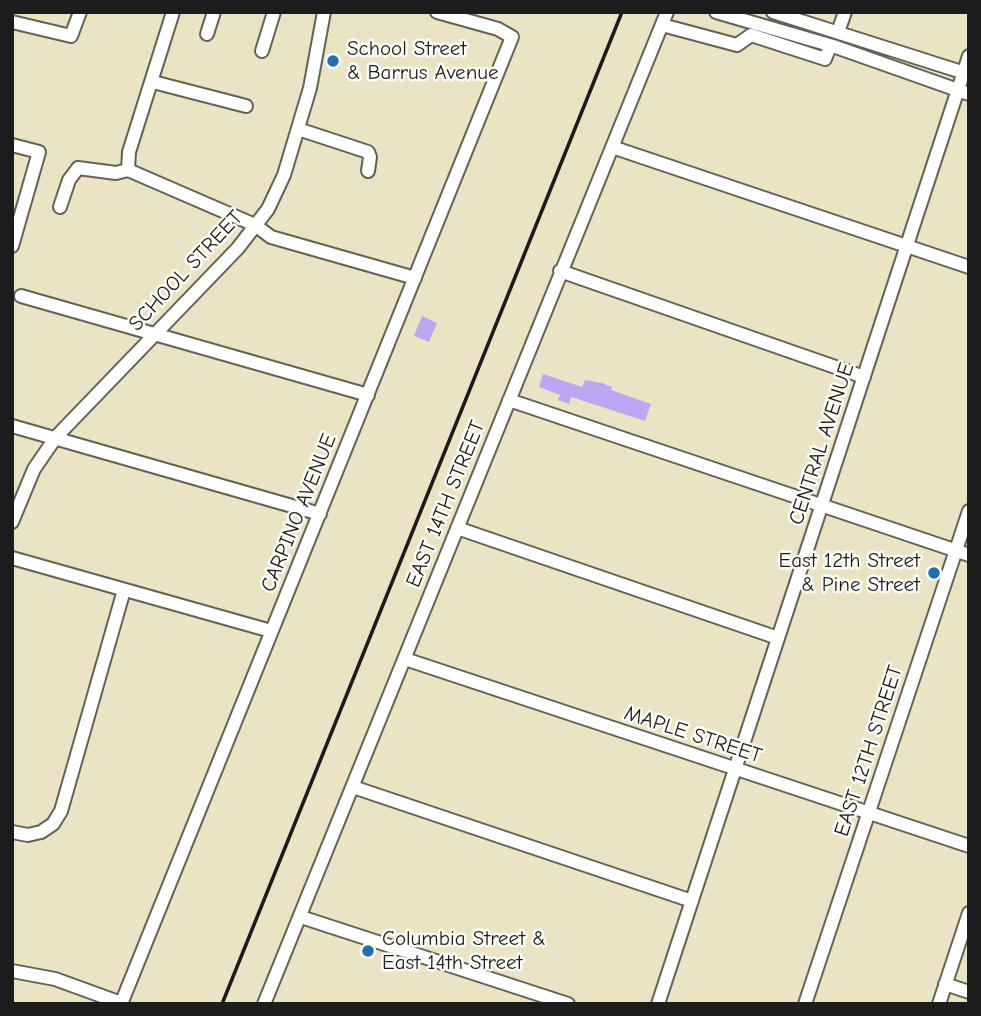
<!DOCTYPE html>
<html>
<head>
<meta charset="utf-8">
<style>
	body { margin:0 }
	#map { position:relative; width:981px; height:1016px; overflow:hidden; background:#ebe4c4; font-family:"Comic Neue",sans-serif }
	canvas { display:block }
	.frame { position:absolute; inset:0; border:14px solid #1c1c1c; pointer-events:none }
</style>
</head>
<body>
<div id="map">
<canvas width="981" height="1016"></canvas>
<div class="frame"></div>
</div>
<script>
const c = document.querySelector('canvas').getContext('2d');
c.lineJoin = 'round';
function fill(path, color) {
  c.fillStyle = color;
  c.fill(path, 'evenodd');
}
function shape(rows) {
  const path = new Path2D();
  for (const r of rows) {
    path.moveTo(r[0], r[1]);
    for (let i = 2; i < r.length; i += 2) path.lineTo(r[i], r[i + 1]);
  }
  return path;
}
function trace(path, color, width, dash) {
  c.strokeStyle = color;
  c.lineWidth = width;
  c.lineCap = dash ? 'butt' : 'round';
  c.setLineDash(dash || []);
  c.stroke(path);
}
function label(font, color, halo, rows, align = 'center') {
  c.font = font + ' "Comic Neue",sans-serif';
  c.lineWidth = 5;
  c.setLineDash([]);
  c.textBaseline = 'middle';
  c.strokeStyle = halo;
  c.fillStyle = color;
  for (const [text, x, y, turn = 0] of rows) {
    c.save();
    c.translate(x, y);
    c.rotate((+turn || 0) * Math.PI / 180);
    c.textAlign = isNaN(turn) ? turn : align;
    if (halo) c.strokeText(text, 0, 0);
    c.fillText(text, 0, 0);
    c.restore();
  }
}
const building = shape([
	[422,316,437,323,429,342,414,336],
	[543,374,582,387,585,380,602,383,612,387,611,390,651,404,645,421,571,397,569,404,558,400,560,395,539,387]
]);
const minor = shape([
	[173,12,129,152,128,170,255,225,271,237,415,278],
	[716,12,833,46,969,94],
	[773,12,968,74],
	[12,22,71,36,80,12],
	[662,25,737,45,751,35,825,59,830,46],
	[838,32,845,12],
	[207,34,214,12],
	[262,51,274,12],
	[153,82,246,106],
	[298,129,368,152,370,157,368,171],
	[12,145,39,152,12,246],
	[612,147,969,267],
	[60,207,69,180,78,168,116,173,128,170],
	[560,271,864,377],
	[21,296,368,395],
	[509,400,969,555],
	[12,426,320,514],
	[12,522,34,469,56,437,238,248,268,209,284,175,310,88,324,12],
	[457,528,778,638],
	[12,558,271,631],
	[405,659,969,846],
	[353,787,692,901],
	[12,832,28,835,41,832,53,824,61,811,124,590],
	[301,917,568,1004],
	[12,971,55,979,121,1003],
	[945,984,969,992],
	[121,1004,512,37,498,29,437,12],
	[264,1004,667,12],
	[658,1004,969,56],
	[805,1004,969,511],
	[939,1004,969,913]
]);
const rail = shape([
	[222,1004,622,12]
]);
const markers = [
	[333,61,7,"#1f6fb2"],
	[934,573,7,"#1f6fb2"],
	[368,951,7,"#1f6fb2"]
];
const poiNames = [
	["School Street",347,49],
	["& Barrus Avenue",347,73],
	["East 12th Street",920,561,"right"],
	["& Pine Street",920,585,"right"],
	["Columbia Street &",382,939],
	["East 14th Street",382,963]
];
const streetNames = [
	["SCHOOL STREET",186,271,-47],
	["CENTRAL AVENUE",822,444,-72],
	["EAST 14TH STREET",446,504,-68],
	["CARPINO AVENUE",299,513,-68],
	["MAPLE STREET",693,735,18],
	["EAST 12TH STREET",869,751,-72]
];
fill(building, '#bba8f4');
trace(minor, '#646257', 16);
trace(minor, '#fff', 12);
trace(rail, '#1c1c1c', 3.5);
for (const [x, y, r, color] of markers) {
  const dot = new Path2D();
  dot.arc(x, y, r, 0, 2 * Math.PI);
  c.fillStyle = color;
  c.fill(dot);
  trace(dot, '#fdfcf7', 2.5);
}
label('21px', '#1c1c1c', '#fdfcf7', poiNames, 'left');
label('21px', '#1c1c1c', '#fdfcf7', streetNames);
</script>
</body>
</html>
